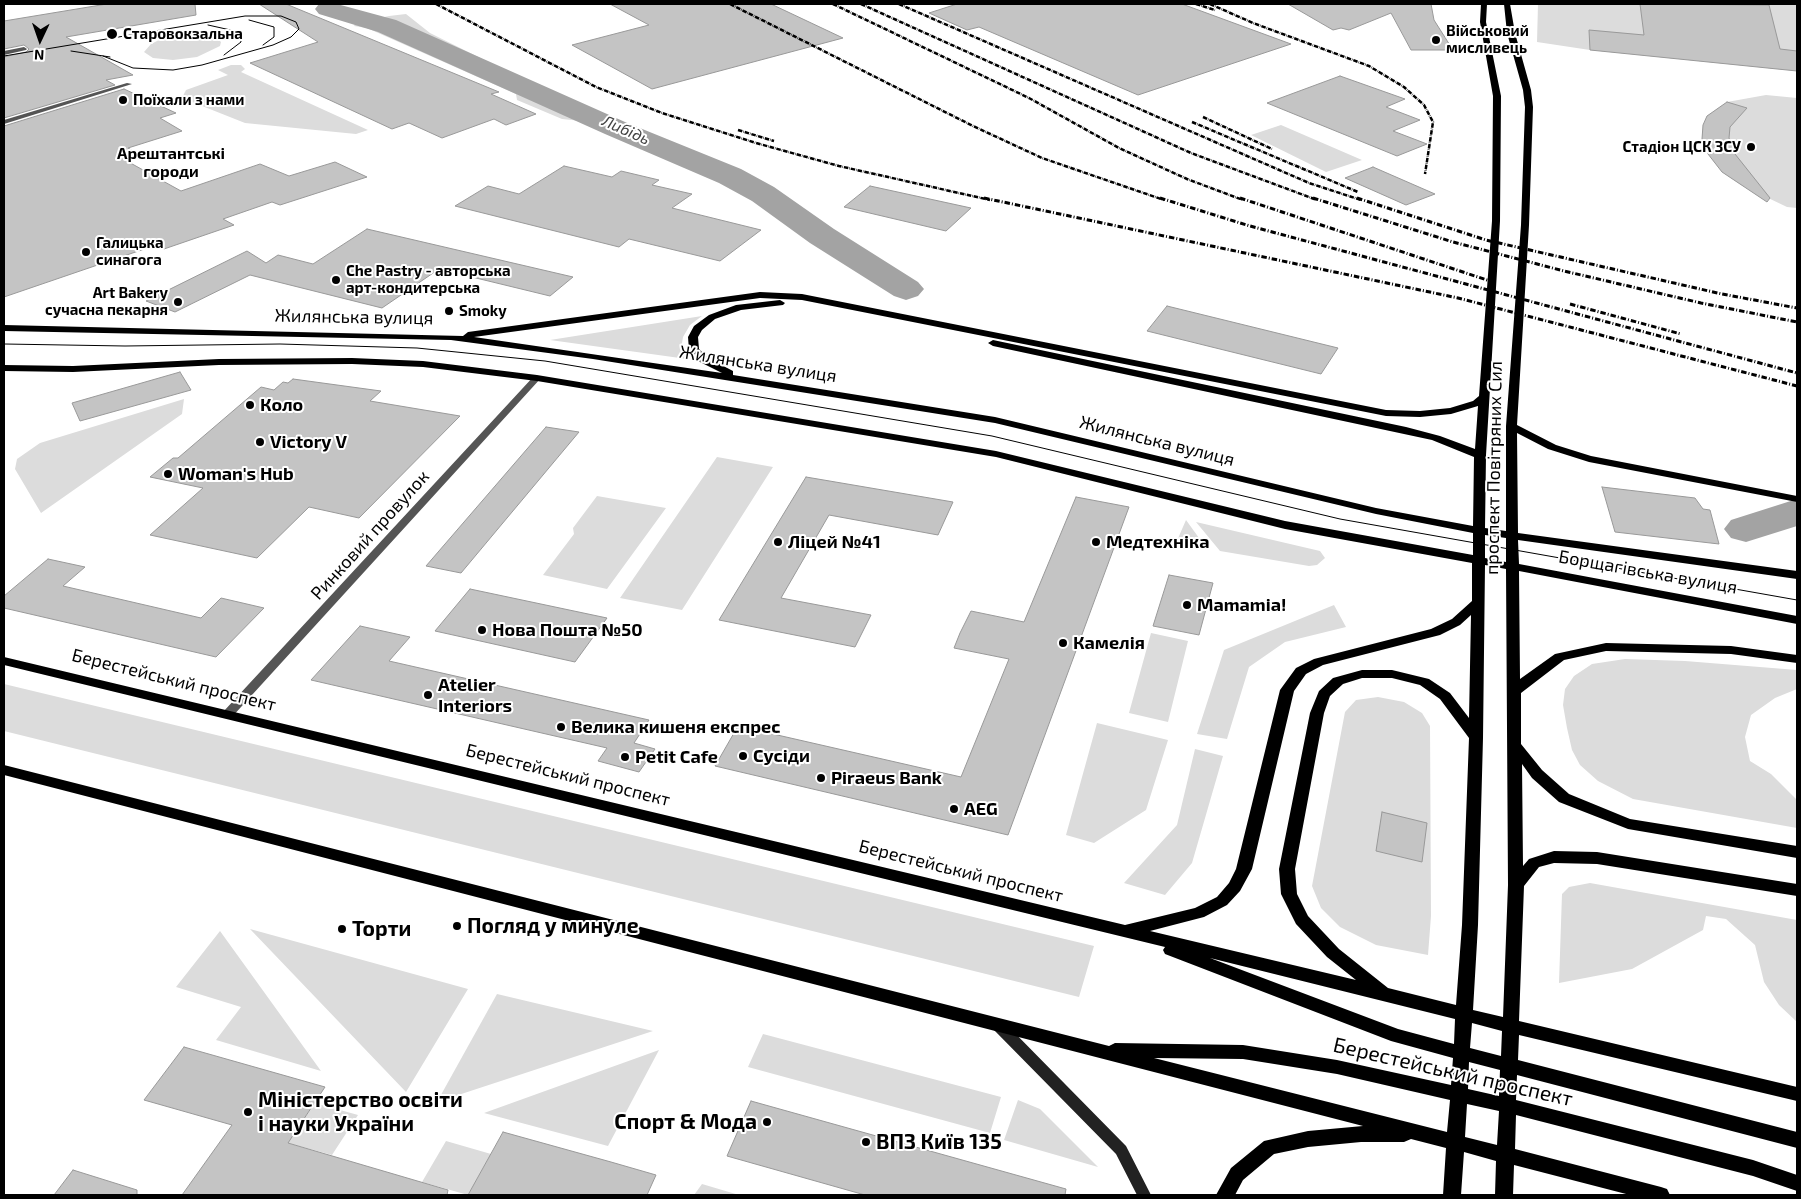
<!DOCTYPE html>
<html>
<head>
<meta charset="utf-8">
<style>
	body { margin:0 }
	#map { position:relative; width:1801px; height:1199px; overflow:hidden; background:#fff; font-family:"Exo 2",sans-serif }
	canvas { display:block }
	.frame { position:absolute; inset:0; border:5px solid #000; pointer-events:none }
	.north { position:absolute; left:15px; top:15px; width:50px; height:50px; -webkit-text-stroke:4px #fff; paint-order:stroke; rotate:183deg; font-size:14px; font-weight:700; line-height:20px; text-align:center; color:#000 }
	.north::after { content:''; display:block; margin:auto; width:18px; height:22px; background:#000; clip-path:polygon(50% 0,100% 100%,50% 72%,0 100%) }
</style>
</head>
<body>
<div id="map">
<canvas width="1801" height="1199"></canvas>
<div class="frame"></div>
<div class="north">N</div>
</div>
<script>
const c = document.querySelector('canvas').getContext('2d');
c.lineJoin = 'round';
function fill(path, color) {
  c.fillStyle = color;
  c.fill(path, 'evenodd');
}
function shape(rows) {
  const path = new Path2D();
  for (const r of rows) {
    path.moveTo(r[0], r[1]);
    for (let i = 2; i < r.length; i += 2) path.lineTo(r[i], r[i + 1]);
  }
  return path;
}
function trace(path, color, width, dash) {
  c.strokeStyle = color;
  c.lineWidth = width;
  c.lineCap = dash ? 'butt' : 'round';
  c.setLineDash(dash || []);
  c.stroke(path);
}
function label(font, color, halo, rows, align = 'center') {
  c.font = font + ' "Exo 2",sans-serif';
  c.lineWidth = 4;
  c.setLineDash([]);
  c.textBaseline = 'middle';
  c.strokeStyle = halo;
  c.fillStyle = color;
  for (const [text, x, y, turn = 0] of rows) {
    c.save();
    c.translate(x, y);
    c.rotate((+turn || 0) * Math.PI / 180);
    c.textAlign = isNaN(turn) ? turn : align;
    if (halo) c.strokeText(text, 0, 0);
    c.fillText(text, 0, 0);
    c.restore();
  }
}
const green = shape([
	[1538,4,1797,4,1797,71,1590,50,1537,42],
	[406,14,430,33,601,118,591,122,562,119,517,100,516,94,367,28,354,26,356,23,389,16],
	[204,34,218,39,221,42,220,46,197,57,173,60,153,58,144,52,151,44,159,40,181,35],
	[231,65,241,65,245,69,241,72,368,130,356,134,245,123,182,98,186,90,228,75,218,70],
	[1766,95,1797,98,1797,208,1787,207,1741,185,1722,172,1708,154,1702,139,1703,125,1707,116,1727,102],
	[1281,125,1362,160,1326,172,1251,135],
	[702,316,690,325,683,337,681,349,687,359,550,340],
	[184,399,182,414,41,513,15,469,17,459,40,443],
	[717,457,773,467,682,610,620,598],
	[597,496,666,508,607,589,543,575,574,534,573,528],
	[1186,520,1207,549,1176,543],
	[1196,522,1320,551,1325,558,1317,565,1309,566,1220,551],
	[1334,605,1346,627,1285,642,1249,667,1227,739,1197,734,1224,650],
	[1151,633,1188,641,1168,722,1129,713],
	[1625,659,1685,661,1797,670,1797,689,1775,698,1751,715,1745,737,1750,761,1771,774,1797,800,1797,828,1633,799,1598,781,1580,765,1572,750,1567,728,1563,705,1565,689,1574,676,1592,664],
	[4,684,1094,946,1079,997,4,731],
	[1378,697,1404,702,1422,713,1430,726,1431,916,1428,955,1376,945,1340,927,1321,908,1312,886,1345,712,1356,700],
	[1097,723,1168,740,1146,810,1094,843,1066,835],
	[1195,749,1223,756,1192,863,1165,895,1124,883,1177,825],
	[1590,883,1797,920,1797,1022,1779,1005,1764,982,1755,945,1726,919,1706,916,1703,930,1632,969,1559,983,1562,894,1569,887],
	[250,929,468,989,406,1092],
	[220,931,321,1071,216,1040,241,1007,176,987],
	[497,994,653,1031,437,1102],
	[763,1034,1001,1097,990,1133,748,1067],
	[659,1050,608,1146,484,1113],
	[1018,1100,1040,1109,1098,1167,1004,1140],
	[315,1103,358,1115,332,1155,288,1143],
	[446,1141,491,1154,468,1195,422,1182],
	[702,1184,739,1195,694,1195]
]);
const river = shape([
	[319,4,337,4,396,20,625,122,741,169,774,187,834,229,918,282,924,289,918,296,906,300,894,296,810,243,752,201,719,183,605,134,378,32,319,14,315,9,319,4],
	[1797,499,1797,526,1746,542,1731,538,1724,529,1731,520,1797,499]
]);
const building = shape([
	[107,4,195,4,196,15,66,37,133,75,106,80,115,85,4,118,4,57,26,52,29,49,24,45,4,49,4,21,107,4],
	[259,4,286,4,499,92,491,94,536,114,506,125,494,119,442,138,409,123,392,129,250,63,318,42,259,4],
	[610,4,771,4,843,38,652,89,572,45,649,25,610,4],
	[957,4,1182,4,1291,44,1138,95,979,27,967,30,929,13,957,4],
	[1288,4,1431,4,1434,20,1453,50,1411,50,1391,13,1349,30,1341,28,1333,30,1288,4],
	[1640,4,1769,5,1780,49,1797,51,1797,71,1590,50,1589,30,1644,35,1640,4],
	[1340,76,1405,99,1386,107,1420,120,1393,131,1427,144,1397,156,1267,103,1340,76],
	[124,89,176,113,160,118,182,131,128,148,140,155,125,160,181,191,260,164,289,176,335,162,367,177,280,205,272,202,223,219,234,225,164,249,156,245,4,297,4,126,124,89],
	[1727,102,1747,108,1730,127,1729,138,1735,154,1770,198,1767,202,1722,172,1708,154,1702,139,1703,125,1707,116,1727,102],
	[564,166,612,177,621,171,659,180,652,185,692,194,672,208,761,230,720,261,629,239,619,247,455,206,488,186,519,194,564,166],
	[1373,167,1435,194,1406,205,1345,178,1373,167],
	[870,186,971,208,946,231,844,207,870,186],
	[367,229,573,277,550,296,439,269,382,308,250,275,175,312,146,301,247,251,266,263,278,255,313,264,367,229],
	[1167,306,1338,348,1321,374,1147,331,1167,306],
	[180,372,191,390,80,421,72,403,180,372],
	[293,379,381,391,370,401,460,416,359,518,309,507,257,558,150,535,203,488,150,477,173,458,178,458,261,387,274,390,283,382,288,383,293,379],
	[546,427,579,432,461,573,426,566,546,427],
	[806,477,953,502,938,535,829,515,781,598,871,615,855,647,719,620,806,477],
	[1602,487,1695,498,1703,509,1710,510,1719,544,1615,532,1602,487],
	[1076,497,1129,507,1008,835,715,766,738,726,961,777,1009,659,954,648,960,633,971,611,1024,622,1076,497],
	[48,559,85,567,63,586,201,618,221,598,264,608,216,657,4,608,4,596,48,559],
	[1169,575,1213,583,1199,635,1153,626,1169,575],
	[470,589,607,618,575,662,435,631,470,589],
	[360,626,410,637,389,661,649,720,634,743,655,749,639,772,598,761,607,748,311,680,360,626],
	[1382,812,1427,823,1422,862,1376,851,1382,812],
	[184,1047,325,1087,288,1143,448,1190,447,1195,182,1195,232,1125,144,1100,184,1047],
	[751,1101,1066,1189,1065,1195,865,1195,727,1156,751,1101],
	[503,1132,611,1162,656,1175,647,1195,468,1195,503,1132],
	[73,1170,137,1190,137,1195,54,1195,73,1170]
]);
const minor = shape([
	[24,47,27,49,26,50,4,55,4,51,24,47],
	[127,83,132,84,4,124,4,120,127,83],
	[534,376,540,376,541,378,231,718,223,718,222,715,223,712,534,376]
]);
const secondary = shape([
	[999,1020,1004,1022,1126,1146,1151,1195,1137,1195,1116,1154,994,1030,992,1026,994,1022,999,1020]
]);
const primary = shape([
	[1481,4,1487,4,1486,22,1501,96,1500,221,1486,455,1485,528,1506,531,1506,426,1521,225,1525,107,1523,90,1507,33,1504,4,1510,4,1515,33,1531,90,1533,107,1529,225,1517,425,1556,445,1591,456,1797,496,1797,502,1589,462,1548,449,1517,433,1518,533,1797,571,1797,579,1518,540,1519,564,1797,616,1797,624,1519,571,1520,679,1555,654,1606,643,1731,646,1797,655,1797,663,1731,654,1606,651,1564,660,1521,693,1521,744,1542,770,1569,794,1630,819,1797,846,1797,858,1628,829,1559,802,1532,778,1522,764,1523,866,1529,859,1554,851,1597,852,1797,884,1797,896,1597,864,1554,863,1539,867,1524,886,1519,1021,1797,1087,1797,1101,1519,1035,1518,1060,1797,1132,1797,1148,1517,1075,1516,1100,1753,1160,1797,1175,1797,1191,1753,1176,1516,1115,1515,1149,1661,1187,1667,1189,1670,1195,1630,1195,1514,1165,1513,1195,1495,1195,1496,1161,1464,1152,1461,1195,1443,1195,1446,1148,1411,1139,1404,1142,1361,1142,1308,1147,1274,1154,1243,1180,1235,1195,1216,1195,1231,1168,1264,1141,1308,1131,1363,1126,4,775,4,765,1109,1046,1115,1043,1243,1045,1337,1060,1451,1085,1453,1058,1391,1041,1165,954,1163,950,1165,947,4,665,4,657,1125,925,1195,908,1217,897,1229,883,1236,869,1280,690,1296,668,1314,659,1431,629,1452,619,1472,601,1472,563,1285,529,996,457,537,381,423,367,352,364,219,365,73,372,4,371,4,365,73,366,219,359,352,358,423,361,537,375,996,451,1285,521,1473,555,1473,533,1376,514,995,423,593,359,451,340,4,331,4,325,463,336,468,332,760,292,802,294,1386,410,1420,411,1450,408,1473,401,1479,396,1492,221,1493,96,1480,22,1481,4],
	[760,298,802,300,1386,416,1420,417,1451,414,1478,406,1475,449,1440,436,1406,427,993,340,988,343,993,346,1432,440,1474,457,1473,526,1376,508,995,417,733,375,733,371,708,358,699,349,698,337,702,330,715,319,741,310,783,305,785,303,780,300,736,305,709,315,694,326,688,337,689,350,700,362,722,373,474,337,760,298],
	[1485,535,1506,538,1506,562,1485,558,1485,535],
	[1485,565,1506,569,1508,885,1503,1017,1473,1010,1478,925,1483,738,1485,565],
	[1471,615,1469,718,1450,693,1429,679,1392,670,1362,670,1333,678,1319,691,1310,713,1279,869,1281,894,1296,924,1327,957,1356,980,1150,931,1204,917,1227,905,1240,891,1252,869,1294,691,1306,674,1323,665,1440,635,1460,625,1471,615],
	[1362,678,1392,678,1420,685,1440,699,1469,738,1462,925,1456,1005,1388,988,1339,949,1308,916,1297,894,1295,869,1324,713,1330,696,1343,684,1362,678],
	[1210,958,1455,1019,1454,1044,1398,1029,1210,958],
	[1472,1023,1502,1031,1501,1056,1470,1048,1472,1023],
	[1154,1058,1243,1059,1337,1074,1450,1100,1447,1132,1154,1058],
	[1469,1062,1500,1070,1499,1096,1468,1089,1469,1062],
	[1467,1104,1499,1111,1497,1145,1465,1137,1467,1104]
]);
const tram = shape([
	[249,20,274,27,274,37,263,45],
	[208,25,235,31,240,35,241,42,224,55],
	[71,51,110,57],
	[4,56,245,16,281,16,296,22,299,29,291,37,273,45,202,65,173,70,133,68,103,56],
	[4,344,125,346,280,344,417,348,545,361,992,436,1340,519,1797,600]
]);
const railFar1 = shape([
	[436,4,596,87,662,113,756,143,839,166,990,200],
	[730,4,973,126,1042,158,1164,200],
	[833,4,1029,98,1119,148,1187,179,1243,200],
	[861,4,1191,153,1317,200],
	[899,4,1309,183,1361,200],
	[1196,4,1215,10],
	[1210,4,1253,23,1369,66,1404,87,1424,105,1433,122,1425,174],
	[1203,117,1272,149],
	[1192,122,1358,192],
	[738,130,774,141]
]);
const rail = shape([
	[984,198,1458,298,1797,386],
	[1160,198,1250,226,1797,373],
	[1240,198,1496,283],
	[1313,198,1453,242,1564,271,1701,303,1797,322],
	[1357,198,1486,240,1722,294,1797,308],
	[1570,304,1681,334]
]);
const markers = [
	[112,34,6,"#000"],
	[1436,40,5,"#000"],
	[123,100,5,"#000"],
	[1751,147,5,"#000"],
	[86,252,5,"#000"],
	[336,280,5,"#000"],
	[178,302,5,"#000"],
	[449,311,5,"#000"],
	[250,405,5,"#000"],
	[260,442,5,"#000"],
	[168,474,5,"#000"],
	[778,542,5,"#000"],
	[1096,542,5,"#000"],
	[1187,605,5,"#000"],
	[482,630,5,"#000"],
	[1063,643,5,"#000"],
	[428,695,5,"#000"],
	[561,727,5,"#000"],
	[743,756,5,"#000"],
	[625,757,5,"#000"],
	[821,778,5,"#000"],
	[954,809,5,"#000"],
	[457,926,5,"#000"],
	[342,929,5,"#000"],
	[248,1112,5,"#000"],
	[767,1122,5,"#000"],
	[866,1142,5,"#000"]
];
const farPoinames = [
	["Військовий",1446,31],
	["мисливець",1446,48],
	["Старовокзальна",123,34],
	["Поїхали з нами",133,100],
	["Стадіон ЦСК ЗСУ",1741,147,"right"],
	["Галицька",96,243],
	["синагога",96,260],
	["Che Pastry - авторська",346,271],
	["арт-кондитерська",346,288],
	["Art Bakery",168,293,"right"],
	["сучасна пекарня",168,310,"right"],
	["Smoky",459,311]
];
const farWaternames = [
	["Либідь",626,130,24]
];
const farNeighbourhoodnames = [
	["Арештантські",171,154],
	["городи",171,172]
];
const streetNames = [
	["Жилянська вулиця",354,317,1],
	["Жилянська вулиця",758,364,9],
	["Жилянська вулиця",1157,441,14],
	["проспект Повітряних Сил",1494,468,-89],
	["Ринковий провулок",370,535,-48],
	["Борщагівська вулиця",1648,572,10],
	["Берестейський проспект",174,680,14],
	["Берестейський проспект",568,775,14],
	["Берестейський проспект",961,871,14]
];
const poiNames = [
	["Коло",260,405],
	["Victory V",270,442],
	["Woman's Hub",178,474],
	["Ліцей №41",788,542],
	["Медтехніка",1106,542],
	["Mamamia!",1197,605],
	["Нова Пошта №50",492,630],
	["Камелія",1073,643],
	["Atelier",438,685],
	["Interiors",438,706],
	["Велика кишеня експрес",571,727],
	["Сусіди",753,756],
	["Petit Cafe",635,757],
	["Piraeus Bank",831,778],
	["AEG",964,809]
];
const nearPoinames = [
	["Погляд у минуле",467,926],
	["Торти",352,929],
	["Міністерство освіти",258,1100],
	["і науки України",258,1124],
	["Спорт & Мода",757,1122,"right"],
	["ВПЗ Київ 135",876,1142]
];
const nearStreetnames = [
	["Берестейський проспект",1453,1072,13]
];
fill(green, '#dcdcdc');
fill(river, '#a3a3a3');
fill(building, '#c4c4c4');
trace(building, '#999', 1);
fill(minor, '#555');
fill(secondary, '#222');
fill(primary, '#000');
trace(tram, '#000', 1);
trace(railFar1, '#000', 2.5, [4.5, 1, 0.5, 1]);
trace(rail, '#000', 3, [5.5, 2, 1, 2]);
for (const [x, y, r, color] of markers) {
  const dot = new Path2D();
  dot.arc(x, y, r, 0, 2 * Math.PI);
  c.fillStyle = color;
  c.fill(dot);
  trace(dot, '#fff', 2);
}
label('bold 15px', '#000', '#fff', farPoinames, 'left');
label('italic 16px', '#444', '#fff', farWaternames);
label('bold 16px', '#000', '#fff', farNeighbourhoodnames);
label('18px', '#000', '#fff', streetNames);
label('bold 18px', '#000', '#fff', poiNames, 'left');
label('bold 21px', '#000', '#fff', nearPoinames, 'left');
label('21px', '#000', '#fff', nearStreetnames);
</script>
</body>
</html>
